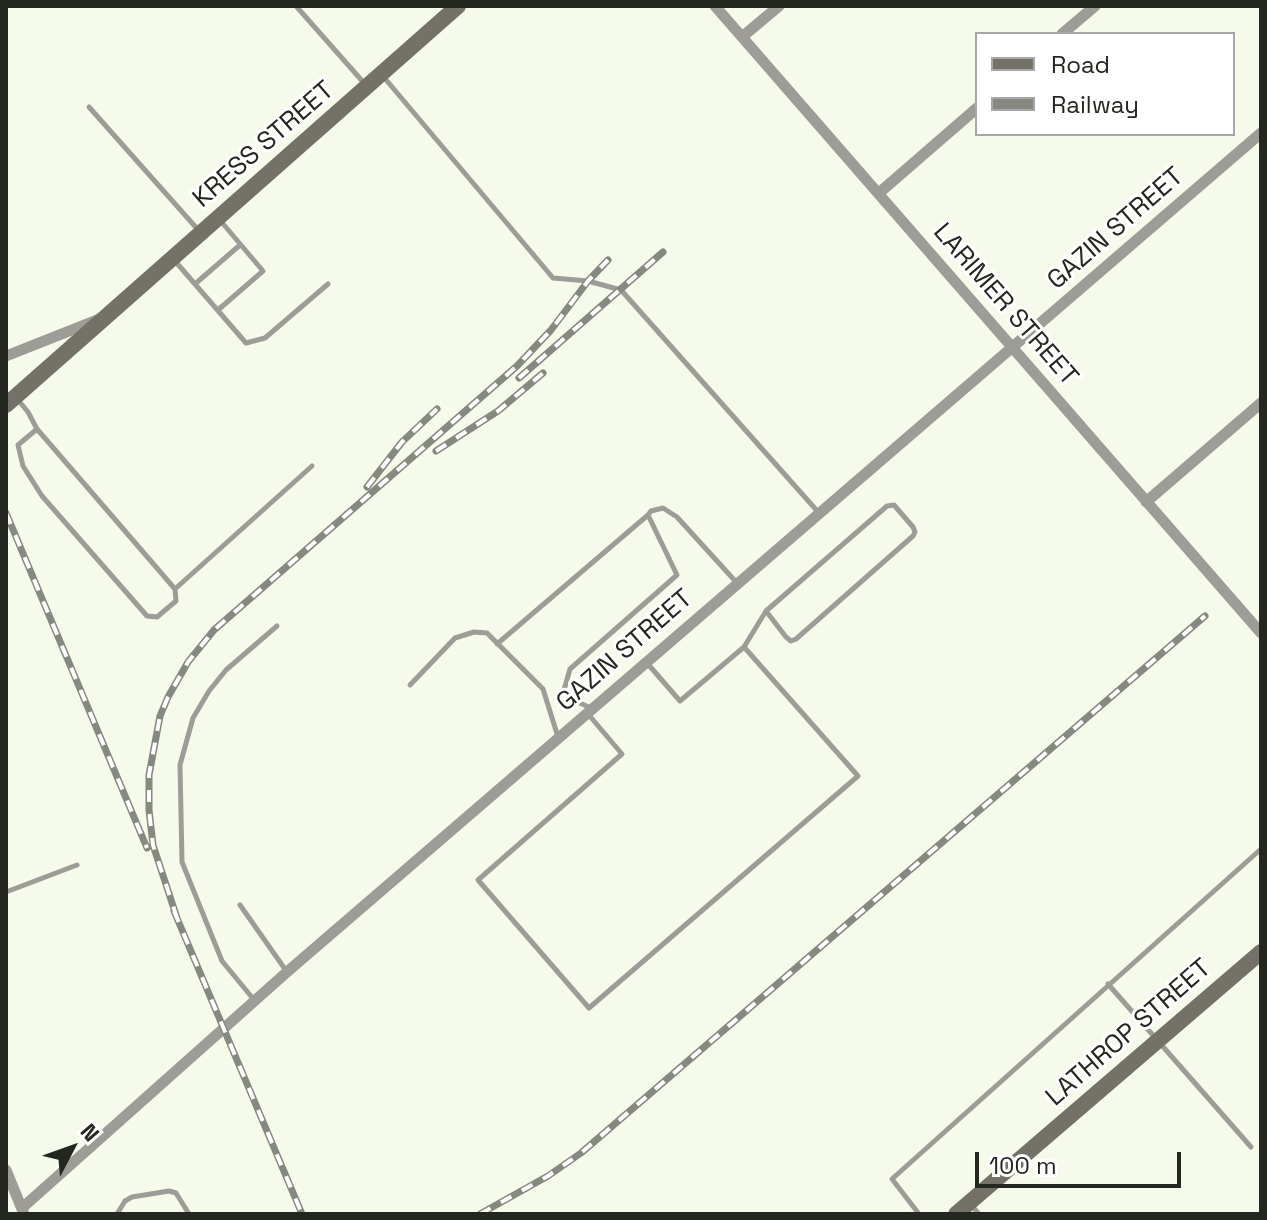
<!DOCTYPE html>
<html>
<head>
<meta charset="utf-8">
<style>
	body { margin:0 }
	#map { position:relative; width:1267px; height:1220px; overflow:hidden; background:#f5faeb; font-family:"Space Grotesk",sans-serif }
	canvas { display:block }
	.frame { position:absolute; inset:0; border:8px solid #242620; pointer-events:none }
	.legend { position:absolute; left:975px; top:32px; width:260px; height:104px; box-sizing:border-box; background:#fff; border:2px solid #a7a8a6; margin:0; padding:10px 14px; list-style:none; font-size:24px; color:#242620 }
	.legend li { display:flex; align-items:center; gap:16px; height:40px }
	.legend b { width:40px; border:2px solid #a7a8a6 }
	.north { position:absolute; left:32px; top:1108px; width:80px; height:80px; -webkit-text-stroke:6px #fff; paint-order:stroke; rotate:49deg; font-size:22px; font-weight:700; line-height:32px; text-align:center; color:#242620 }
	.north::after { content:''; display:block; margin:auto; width:28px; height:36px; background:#242620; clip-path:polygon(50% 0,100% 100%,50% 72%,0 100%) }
	.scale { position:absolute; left:975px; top:1152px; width:206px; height:36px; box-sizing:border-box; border:4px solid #242620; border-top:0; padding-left:10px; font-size:24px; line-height:28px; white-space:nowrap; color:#242620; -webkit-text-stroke:6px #fff; paint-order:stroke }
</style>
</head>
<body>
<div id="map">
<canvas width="1267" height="1220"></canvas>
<div class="frame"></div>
<ul class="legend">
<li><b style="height:10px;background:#737168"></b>Road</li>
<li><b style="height:10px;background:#86897f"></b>Railway</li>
</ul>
<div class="north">N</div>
<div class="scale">100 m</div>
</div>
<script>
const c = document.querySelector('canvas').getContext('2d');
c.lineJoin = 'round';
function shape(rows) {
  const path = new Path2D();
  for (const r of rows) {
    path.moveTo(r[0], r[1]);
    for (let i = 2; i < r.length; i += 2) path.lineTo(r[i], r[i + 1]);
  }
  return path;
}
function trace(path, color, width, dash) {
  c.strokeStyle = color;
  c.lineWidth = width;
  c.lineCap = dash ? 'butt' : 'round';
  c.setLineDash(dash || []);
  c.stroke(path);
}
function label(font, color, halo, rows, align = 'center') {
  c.font = font + ' "Space Grotesk",sans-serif';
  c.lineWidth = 6;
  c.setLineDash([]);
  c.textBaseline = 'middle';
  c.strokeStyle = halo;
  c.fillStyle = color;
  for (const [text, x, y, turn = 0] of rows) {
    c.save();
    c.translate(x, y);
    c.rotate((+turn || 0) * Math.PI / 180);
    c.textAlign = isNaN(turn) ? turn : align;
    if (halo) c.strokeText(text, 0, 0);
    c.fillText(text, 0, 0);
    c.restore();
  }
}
const lane = shape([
	[296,6,364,83],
	[382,75,553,278,588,281,621,290,819,513],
	[89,107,200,232],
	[175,261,246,343,265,338,328,284],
	[195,284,240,245],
	[218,310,263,271,219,219],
	[18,400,28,412,37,429,175,589,176,601,157,617,147,616,42,496,23,466,18,445,37,429],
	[175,589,312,466],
	[497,644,648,515],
	[744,647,766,611,887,506,894,505,913,527,915,532,913,536,796,639,791,641,786,637,766,611],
	[410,685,455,638,474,632,487,633,543,689,558,737],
	[593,709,571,699,564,690,570,669,677,575,648,515,651,511,663,508,677,517,737,583],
	[588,714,622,754,478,880,589,1008,858,776,744,647,680,701,647,663],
	[6,892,77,865],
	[240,905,287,972],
	[1108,984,1251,1147],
	[255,1001,222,961,182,862,180,765,193,718,209,691,226,670,277,626],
	[970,1204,979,1214],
	[117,1214,125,1201,132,1197,169,1191,176,1193,189,1214],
	[919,1214,892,1179,1261,849]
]);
const street = shape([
	[715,6,1261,633],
	[1062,34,1095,6],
	[742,37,779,6],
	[879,193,977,108],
	[6,356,97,320],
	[1146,502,1261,403],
	[6,1170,24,1214],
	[22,1208,287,972,1261,133]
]);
const secondary = shape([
	[6,405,458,6],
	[956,1214,1261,952]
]);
const rail = shape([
	[519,378,663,252],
	[436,451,498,411,543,373],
	[367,487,402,442,437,409],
	[6,513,147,848],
	[174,911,302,1214],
	[177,918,153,845,149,810,149,775,160,716,168,697,188,662,214,630,517,366,551,330,588,281,608,260],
	[480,1214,548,1176,581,1153,1205,616]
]);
const streetNames = [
	["KRESS STREET",264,145,-41],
	["GAZIN STREET",1116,229,-41],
	["LARIMER STREET",1005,305,49],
	["GAZIN STREET",625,651,-41],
	["LATHROP STREET",1129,1033,-41]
];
trace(lane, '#9e9c96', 5);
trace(street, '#9e9c96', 11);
trace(secondary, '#737168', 16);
trace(rail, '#86897f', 7);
trace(rail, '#fff', 4, [12]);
label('26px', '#242620', '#fff', streetNames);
</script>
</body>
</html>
